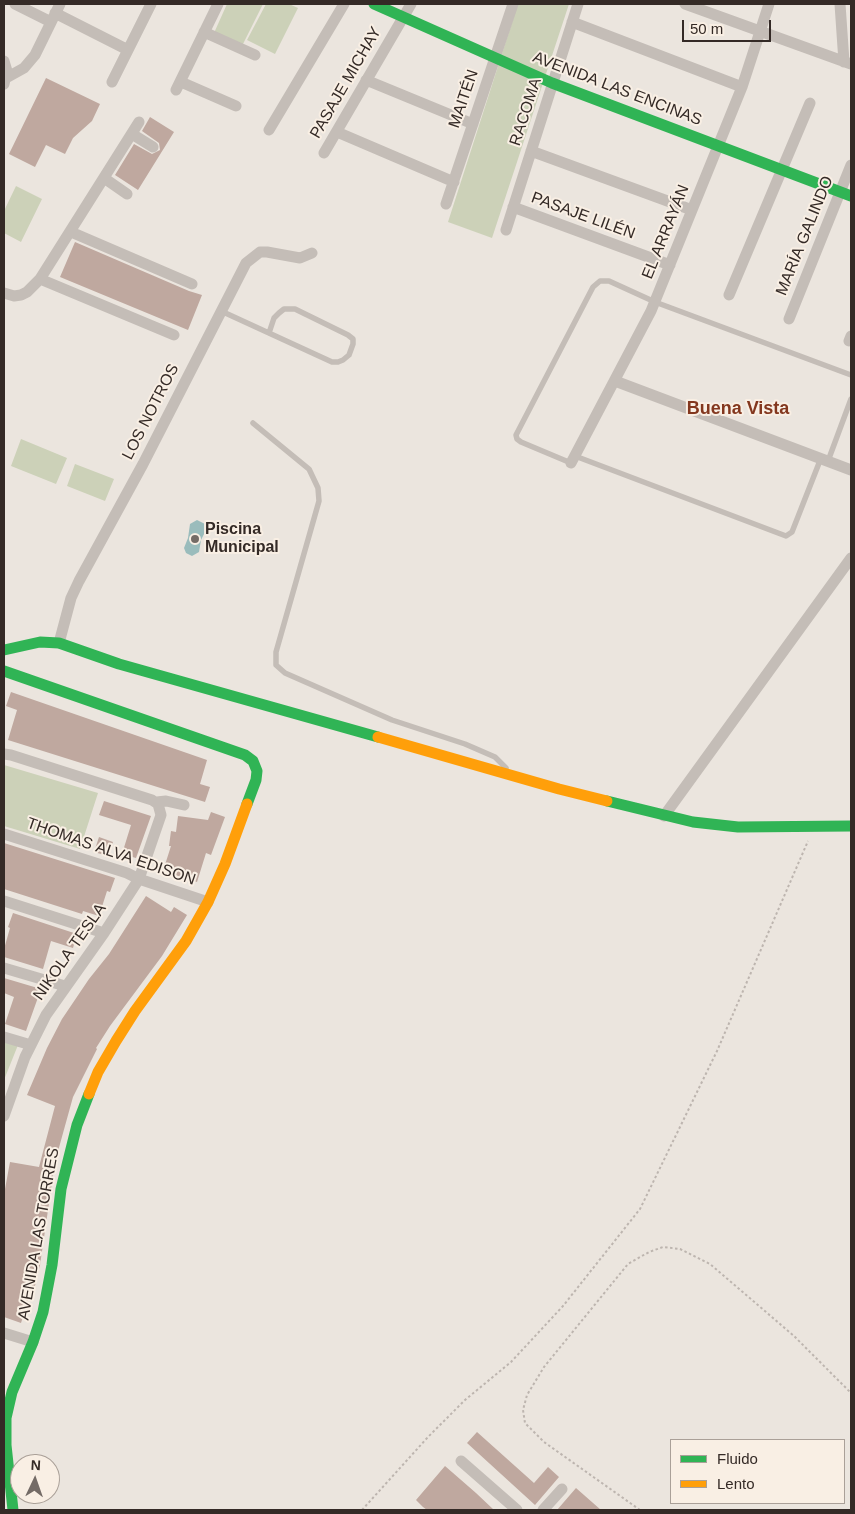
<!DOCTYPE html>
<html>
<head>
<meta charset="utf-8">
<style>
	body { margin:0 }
	#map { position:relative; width:855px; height:1514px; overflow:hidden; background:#ebe5de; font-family:Helvetica,sans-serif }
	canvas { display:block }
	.frame { position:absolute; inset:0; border:5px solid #342a26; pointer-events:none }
	.legend { position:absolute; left:670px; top:1439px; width:175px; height:65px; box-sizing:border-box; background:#f9efe4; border:1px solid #aaa098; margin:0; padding:6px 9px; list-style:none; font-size:15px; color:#342a26 }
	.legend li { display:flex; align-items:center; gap:10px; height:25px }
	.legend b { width:25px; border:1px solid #aaa098 }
	.north { position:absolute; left:10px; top:1454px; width:50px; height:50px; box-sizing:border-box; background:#f9efe4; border:1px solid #aaa098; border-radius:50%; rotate:3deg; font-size:14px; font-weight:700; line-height:20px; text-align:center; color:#342a26 }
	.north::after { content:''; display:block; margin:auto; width:18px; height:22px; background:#746b66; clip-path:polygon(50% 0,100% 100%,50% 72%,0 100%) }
	.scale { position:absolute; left:682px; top:20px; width:89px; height:22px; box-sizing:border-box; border:2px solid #342a26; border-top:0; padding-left:6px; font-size:15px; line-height:18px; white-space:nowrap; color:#342a26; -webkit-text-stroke:4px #f9efe4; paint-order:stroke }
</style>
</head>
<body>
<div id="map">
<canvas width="855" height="1514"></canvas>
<div class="frame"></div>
<ul class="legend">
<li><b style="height:6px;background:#30b455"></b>Fluido</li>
<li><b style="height:6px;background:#ff9f0a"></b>Lento</li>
</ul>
<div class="north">N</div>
<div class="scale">50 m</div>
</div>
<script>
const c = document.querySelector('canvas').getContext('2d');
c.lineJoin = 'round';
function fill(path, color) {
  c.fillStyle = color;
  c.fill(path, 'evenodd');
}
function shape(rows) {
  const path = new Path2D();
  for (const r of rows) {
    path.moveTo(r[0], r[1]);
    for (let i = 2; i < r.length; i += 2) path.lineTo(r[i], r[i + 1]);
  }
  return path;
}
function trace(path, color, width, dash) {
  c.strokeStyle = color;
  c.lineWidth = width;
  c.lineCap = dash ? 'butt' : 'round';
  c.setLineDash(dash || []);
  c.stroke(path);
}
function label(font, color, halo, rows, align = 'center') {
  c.font = font + ' Helvetica,sans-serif';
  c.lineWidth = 4;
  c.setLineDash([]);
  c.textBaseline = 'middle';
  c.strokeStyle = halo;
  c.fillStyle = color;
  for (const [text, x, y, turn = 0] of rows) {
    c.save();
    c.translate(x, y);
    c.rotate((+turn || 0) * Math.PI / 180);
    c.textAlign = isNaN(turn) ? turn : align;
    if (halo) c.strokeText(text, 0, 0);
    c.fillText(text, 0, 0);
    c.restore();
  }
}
const green = shape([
	[227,4,263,4,242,46,214,33],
	[266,4,289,4,298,8,275,54,247,40],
	[518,4,569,4,492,238,448,222],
	[16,186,42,199,21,242,4,233,4,211],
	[21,439,67,458,56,484,11,466],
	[75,464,114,479,105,501,67,486],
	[4,765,98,793,80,849,4,826],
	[4,1040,18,1045,4,1080]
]);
const water = shape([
	[197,520,205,524,206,530,201,540,199,552,192,556,186,553,184,548,188,538,190,524]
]);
const building = shape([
	[46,78,100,104,92,121,73,138,65,154,46,145,35,167,9,154],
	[150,117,174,132,138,190,115,175,134,144,152,154,160,150,159,143,142,131],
	[75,242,189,291,202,295,188,330,60,277],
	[11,692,207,760,200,784,210,787,205,802,8,740,17,710,6,706],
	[104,801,151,816,136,858,122,854,131,825,99,815],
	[211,812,225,817,211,855,206,853,197,882,163,871,171,846,169,846,171,831,176,832,178,816,208,820],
	[99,837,113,842,108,856,94,852],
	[4,843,115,878,110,892,107,891,99,916,83,911,82,914,4,889],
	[146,896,171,912,174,907,187,915,162,956,110,1026,96,1048,97,1049,73,1097,55,1162,40,1265,33,1294,30,1294,21,1323,4,1317,5,1189,10,1162,39,1167,55,1106,27,1095,47,1048,62,1019,89,979,109,954],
	[13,913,77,934,73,948,51,941,43,969,4,957,4,949,10,928,8,927],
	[4,978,41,989,26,1031,5,1024,14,997,4,993],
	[477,1432,534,1483,548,1467,559,1477,535,1505,467,1443],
	[445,1466,476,1493,494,1510,427,1510,423,1507,416,1500],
	[576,1488,601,1510,557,1510]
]);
const path = shape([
	[362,1510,428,1437,465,1400,511,1362,563,1306,640,1209,717,1051,808,841],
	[640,1510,544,1442,525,1423,523,1410,527,1395,544,1367,628,1264,649,1252,663,1247,680,1249,710,1264,794,1336,851,1393]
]);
const lane = shape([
	[221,311,332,362,338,362,343,360,349,355,353,344,353,339,348,335,295,309,284,309,279,313,274,318,269,333],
	[253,423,309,469,318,488,319,501,276,652,276,665,285,673,392,720,465,744,495,757,506,768],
	[575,456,786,536,792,532,821,458],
	[828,461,851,399],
	[571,463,521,442,517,439,516,435,593,287,600,281,609,281,655,302,851,375]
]);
const street = shape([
	[15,4,51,22],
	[685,4,851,64],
	[840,4,844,62],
	[55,13,128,50],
	[572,22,742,87],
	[204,32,255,55],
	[4,61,7,71,4,84],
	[6,78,24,68,35,55,60,4],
	[366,80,473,124],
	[112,82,151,4],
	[181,82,236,106],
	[176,90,218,4],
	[269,130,344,4],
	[337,132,454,182],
	[132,134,153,147],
	[531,151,692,210],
	[324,153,411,4],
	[104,178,127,194],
	[446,204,513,4],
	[513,207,670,265],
	[506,230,578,4],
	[71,232,192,284],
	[40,279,174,335],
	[4,293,14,296,21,295,27,292,40,279,139,122],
	[729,295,810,103],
	[789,319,851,165],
	[849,341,851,336],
	[615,381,851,470],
	[571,463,651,311,742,87,769,4],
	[59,643,71,598,79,581,143,464,246,263,260,252,267,252,300,258,312,253],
	[4,754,11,755,152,800,158,804,161,815,139,879,104,933,46,1015,25,1057,4,1116],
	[157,802,166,801,184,805],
	[664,816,851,558],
	[4,834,127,873,139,879,208,902],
	[4,901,104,933],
	[4,968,65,986],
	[4,1037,31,1045],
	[4,1333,33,1342],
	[461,1461,517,1510],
	[543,1510,562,1489]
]);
const fast = shape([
	[374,4,552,83,851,196],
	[4,650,40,642,59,643,119,664,378,737],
	[4,671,245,755,253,761,257,771,256,780,247,804],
	[607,801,693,822,738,827,851,826],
	[13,1510,6,1445,6,1418,12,1392,33,1342,43,1312,52,1265,61,1189,77,1125,89,1094]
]);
const slow = shape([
	[378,737,559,789,607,801],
	[89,1094,98,1072,116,1041,135,1011,186,941,208,902,225,864,247,804]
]);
const markers = [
	[195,539,5,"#746b66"]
];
const streetNames = [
	["PASAJE MICHAY",346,83,-60],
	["AVENIDA LAS ENCINAS",617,89,21],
	["MAITÉN",464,99,-71],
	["RACOMA",526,112,-72],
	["PASAJE LILÉN",583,216,20],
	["EL ARRAYÁN",666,232,-68],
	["MARÍA GALINDO",805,236,-68],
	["LOS NOTROS",151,412,-63],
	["THOMAS ALVA EDISON",111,852,19],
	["NIKOLA TESLA",70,952,-55],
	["AVENIDA LAS TORRES",39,1234,-80]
];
const poiNames = [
	["Piscina",205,530],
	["Municipal",205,548]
];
const neighbourhoodNames = [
	["Buena Vista",738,409]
];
fill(green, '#ccd1b8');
fill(water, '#9abcbc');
fill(building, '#bfa89f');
trace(path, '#bdb5af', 2, [2.5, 2.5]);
trace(lane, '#c4bdb7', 5.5);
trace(street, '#c4bdb7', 11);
trace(fast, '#30b455', 11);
trace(slow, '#ff9f0a', 11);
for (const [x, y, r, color] of markers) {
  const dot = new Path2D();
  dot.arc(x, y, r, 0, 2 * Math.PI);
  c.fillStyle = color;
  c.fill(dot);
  trace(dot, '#f9efe4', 2);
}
label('16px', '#342a26', '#f9efe4', streetNames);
label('bold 16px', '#342a26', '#f9efe4', poiNames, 'left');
label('bold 18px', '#83371e', '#f9efe4', neighbourhoodNames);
</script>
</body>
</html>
